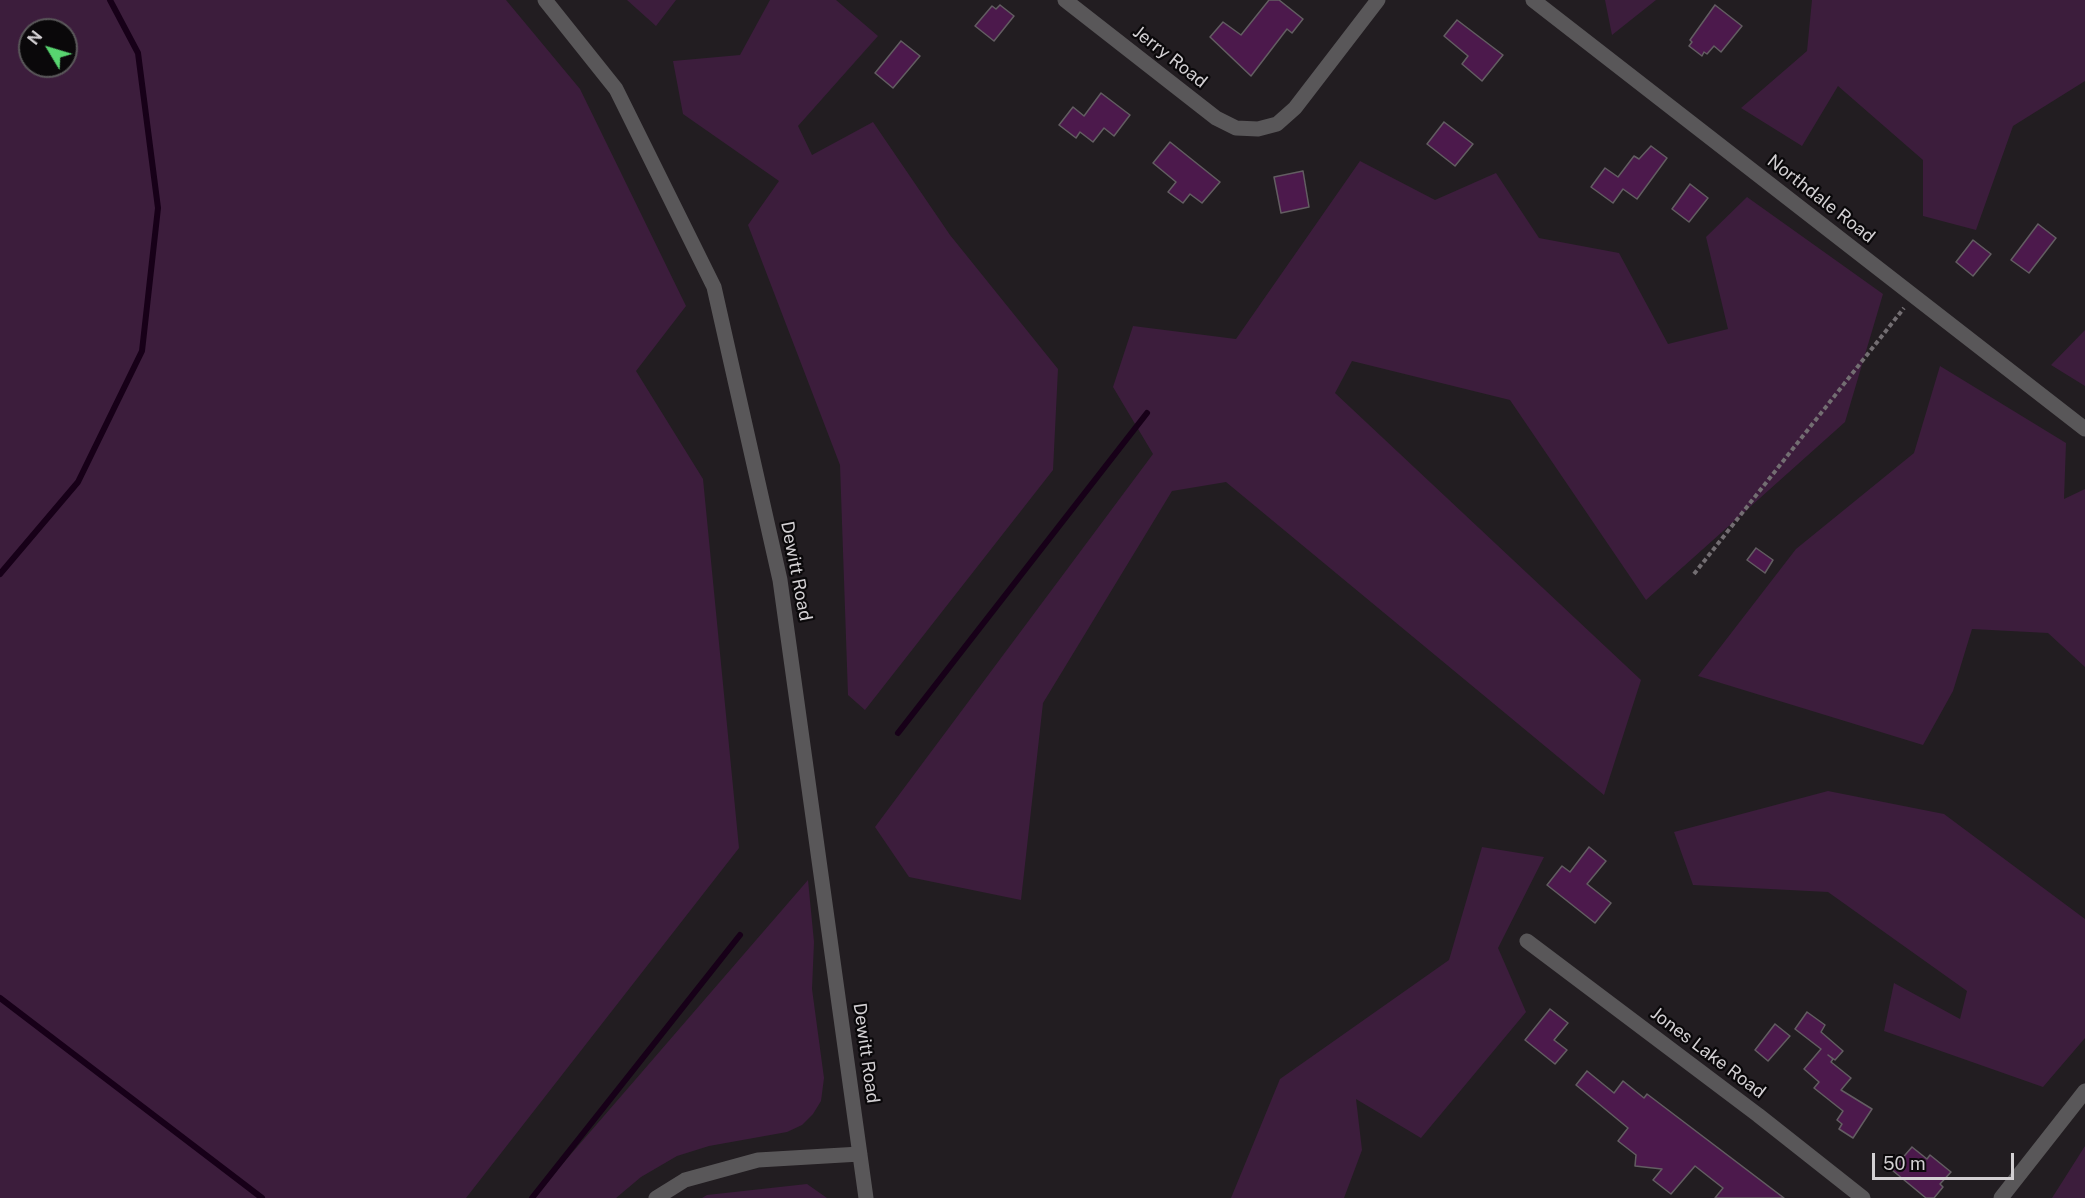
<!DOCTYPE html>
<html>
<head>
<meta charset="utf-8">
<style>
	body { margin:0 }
	#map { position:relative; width:2085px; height:1198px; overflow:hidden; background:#221d21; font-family:"Public Sans",sans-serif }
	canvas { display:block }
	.north { position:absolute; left:18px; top:18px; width:60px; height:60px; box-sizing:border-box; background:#0a080a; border:2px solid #5a585a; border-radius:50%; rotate:308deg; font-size:16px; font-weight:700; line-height:24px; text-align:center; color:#d3d0d3 }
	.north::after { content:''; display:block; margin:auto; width:21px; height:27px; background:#58d570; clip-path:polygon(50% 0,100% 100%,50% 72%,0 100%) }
	.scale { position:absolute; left:1872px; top:1153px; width:142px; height:27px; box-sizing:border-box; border:3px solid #d3d0d3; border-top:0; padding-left:8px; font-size:18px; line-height:21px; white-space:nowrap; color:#d3d0d3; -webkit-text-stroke:4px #0a080a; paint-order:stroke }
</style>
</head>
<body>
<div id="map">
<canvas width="2085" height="1198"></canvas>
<div class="north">N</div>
<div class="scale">50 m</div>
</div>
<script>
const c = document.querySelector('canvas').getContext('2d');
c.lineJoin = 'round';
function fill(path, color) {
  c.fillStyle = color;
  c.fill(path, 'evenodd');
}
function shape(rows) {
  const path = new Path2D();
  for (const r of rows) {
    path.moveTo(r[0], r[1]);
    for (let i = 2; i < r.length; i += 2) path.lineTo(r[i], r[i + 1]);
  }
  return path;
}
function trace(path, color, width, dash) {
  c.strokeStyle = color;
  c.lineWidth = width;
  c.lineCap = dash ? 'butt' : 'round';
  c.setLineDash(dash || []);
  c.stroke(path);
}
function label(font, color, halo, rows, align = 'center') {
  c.font = font + ' "Public Sans",sans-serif';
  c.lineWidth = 4.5;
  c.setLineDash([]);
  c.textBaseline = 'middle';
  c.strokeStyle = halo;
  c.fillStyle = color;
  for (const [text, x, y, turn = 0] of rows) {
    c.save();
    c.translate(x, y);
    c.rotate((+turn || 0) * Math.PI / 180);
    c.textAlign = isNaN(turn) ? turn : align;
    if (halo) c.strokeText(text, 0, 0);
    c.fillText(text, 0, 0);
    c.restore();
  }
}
const green = shape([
	[0,0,506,0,580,89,686,306,636,371,703,479,739,848,466,1198,0,1198],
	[30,30,66,30,66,66,30,66],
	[627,0,676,0,656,26],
	[770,0,836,0,878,36,798,126,812,155,873,122,950,235,1058,369,1053,470,865,710,848,695,840,465,748,225,779,181,683,114,673,61,740,55],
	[1605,0,1656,0,1612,35],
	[1812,0,2085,0,2085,81,2013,126,1976,230,1923,216,1923,160,1838,86,1802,146,1741,108,1807,51],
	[1360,161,1435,200,1496,173,1539,238,1619,253,1668,344,1728,329,1706,237,1747,197,1883,294,1845,422,1646,600,1510,400,1352,361,1335,393,1641,680,1604,795,1226,482,1172,491,1043,703,1021,900,909,877,875,827,1153,454,1113,387,1133,326,1236,339],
	[2085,330,2085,386,2051,365],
	[1940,366,2066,443,2064,499,2085,489,2085,667,2048,633,1972,629,1953,691,1923,745,1698,676,1796,549,1914,453],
	[1828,791,1944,814,2085,919,2085,1038,2043,1087,1884,1031,1894,983,1960,1019,1967,991,1828,892,1693,885,1674,832],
	[1482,847,1544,857,1498,948,1526,1012,1421,1138,1356,1099,1362,1150,1344,1198,1231,1198,1280,1079,1449,960],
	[808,880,814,942,812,989,824,1078,821,1101,813,1114,802,1125,787,1132,709,1146,677,1156,641,1177,616,1198,533,1198],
	[2085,1146,2085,1198,2052,1198],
	[807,1184,827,1198,702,1198,707,1195]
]);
const stream = shape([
	[0,574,78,482,142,351,158,208,138,53,110,0],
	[898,733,1147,413],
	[0,998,262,1198],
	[532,1198,740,935]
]);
const building = shape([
	[1269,0,1279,0,1303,19,1292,33,1287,29,1251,76,1210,37,1223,22,1241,35,1269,0],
	[1000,5,1014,16,994,41,975,26,992,6,996,9,1000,5],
	[1715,5,1742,26,1721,52,1714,46,1707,54,1704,52,1702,56,1689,46,1692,42,1690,40,1715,5],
	[1457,20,1503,55,1482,81,1462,64,1468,56,1444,36,1457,20],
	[901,41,920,56,893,88,875,73,901,41],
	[1101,93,1130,115,1114,136,1104,128,1093,142,1080,132,1076,138,1059,125,1073,107,1084,116,1101,93],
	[1444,122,1473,144,1455,166,1427,144,1444,122],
	[1170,142,1220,182,1202,203,1190,194,1183,203,1168,192,1176,182,1153,163,1170,142],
	[1651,146,1667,158,1637,199,1623,189,1613,203,1591,187,1605,168,1618,177,1634,156,1639,159,1651,146],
	[1303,171,1309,207,1281,213,1274,177,1303,171],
	[1690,184,1708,198,1689,222,1672,209,1690,184],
	[2038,224,2056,238,2029,273,2011,260,2038,224],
	[1973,240,1991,254,1973,276,1956,262,1973,240],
	[1756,548,1773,560,1765,573,1747,560,1756,548],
	[1589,847,1606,861,1587,884,1611,903,1595,923,1547,885,1562,866,1570,872,1589,847],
	[1550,1009,1568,1023,1554,1040,1567,1050,1555,1064,1525,1040,1550,1009],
	[1807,1012,1825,1025,1821,1032,1843,1051,1835,1060,1828,1055,1833,1059,1831,1062,1851,1078,1841,1090,1872,1109,1853,1138,1839,1129,1842,1124,1837,1120,1843,1111,1814,1088,1819,1082,1804,1069,1821,1049,1795,1029,1807,1012],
	[1775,1024,1790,1036,1768,1061,1755,1050,1775,1024],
	[1587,1071,1614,1093,1623,1081,1644,1098,1647,1094,1784,1198,1715,1198,1723,1188,1695,1166,1671,1194,1653,1180,1662,1169,1635,1166,1636,1155,1618,1141,1628,1128,1576,1085,1587,1071],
	[1912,1147,1927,1159,1930,1155,1951,1172,1940,1184,1943,1187,1934,1198,1926,1198,1892,1170,1912,1147]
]);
const path = shape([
	[1694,574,1904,308]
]);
const minor = shape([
	[545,0,616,89,714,287,780,580,866,1198],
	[1065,0,1216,118,1236,128,1258,129,1277,124,1295,108,1378,0],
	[1533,0,2085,429],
	[1527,941,1758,1115,1863,1198],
	[656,1198,685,1180,758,1160,860,1154],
	[2001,1198,2085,1091]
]);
const streetNames = [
	["Jerry Road",1170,57,38],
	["Northdale Road",1821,199,38],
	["Dewitt Road",796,571,79],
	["Dewitt Road",866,1053,82],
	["Jones Lake Road",1708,1053,37]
];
fill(green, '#3c1d3c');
trace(stream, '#170018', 6);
fill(building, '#4c194c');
trace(building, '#635d62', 1.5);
trace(path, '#736e72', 4, [4.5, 3]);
trace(minor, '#595759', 15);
label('18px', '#d3d0d3', '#0a080a', streetNames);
</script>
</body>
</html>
